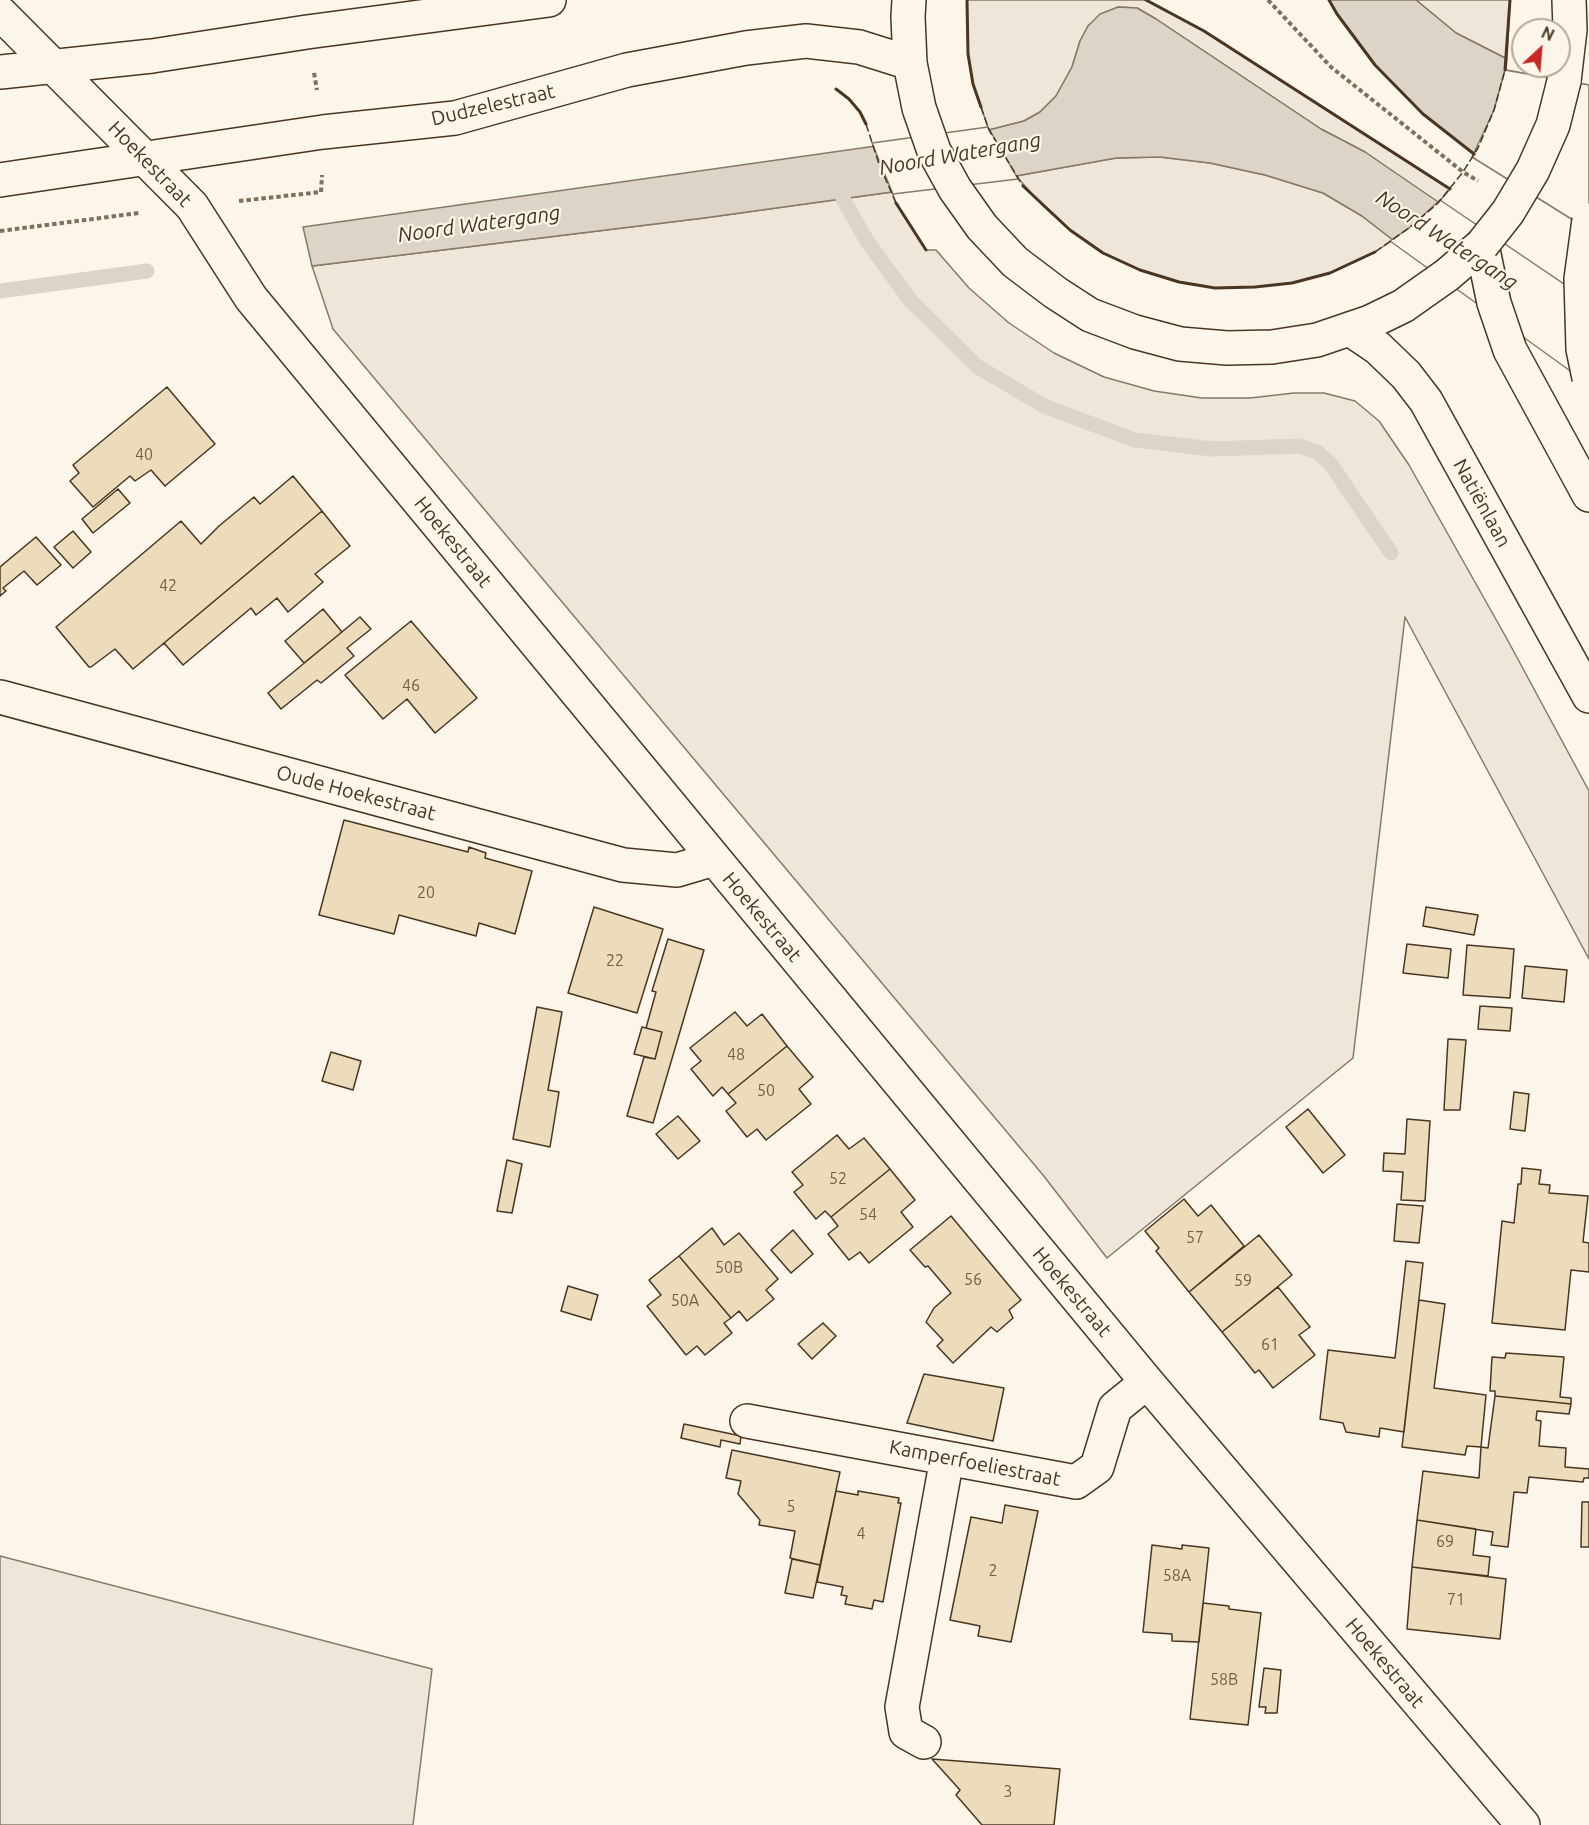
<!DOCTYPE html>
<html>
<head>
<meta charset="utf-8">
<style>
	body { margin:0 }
	#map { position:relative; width:1589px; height:1825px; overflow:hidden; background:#fbf6e9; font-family:Ubuntu,sans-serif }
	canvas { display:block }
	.north { position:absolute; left:1511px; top:18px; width:60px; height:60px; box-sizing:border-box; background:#fbf6e9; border:2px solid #b4a999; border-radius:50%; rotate:26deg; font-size:16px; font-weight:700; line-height:24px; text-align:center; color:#4a3520 }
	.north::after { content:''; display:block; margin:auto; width:21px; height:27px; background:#c62828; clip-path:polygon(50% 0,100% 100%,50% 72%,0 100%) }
</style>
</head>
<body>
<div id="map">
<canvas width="1589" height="1825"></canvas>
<div class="north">N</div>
</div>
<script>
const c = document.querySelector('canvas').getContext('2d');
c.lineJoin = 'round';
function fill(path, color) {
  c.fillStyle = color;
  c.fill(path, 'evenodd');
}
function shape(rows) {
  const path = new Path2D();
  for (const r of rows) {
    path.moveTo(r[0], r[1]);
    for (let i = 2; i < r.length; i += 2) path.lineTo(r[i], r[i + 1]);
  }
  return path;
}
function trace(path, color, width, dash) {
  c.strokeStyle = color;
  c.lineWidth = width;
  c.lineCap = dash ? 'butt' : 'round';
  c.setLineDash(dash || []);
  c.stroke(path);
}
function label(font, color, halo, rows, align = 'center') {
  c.font = font + ' Ubuntu,sans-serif';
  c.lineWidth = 4.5;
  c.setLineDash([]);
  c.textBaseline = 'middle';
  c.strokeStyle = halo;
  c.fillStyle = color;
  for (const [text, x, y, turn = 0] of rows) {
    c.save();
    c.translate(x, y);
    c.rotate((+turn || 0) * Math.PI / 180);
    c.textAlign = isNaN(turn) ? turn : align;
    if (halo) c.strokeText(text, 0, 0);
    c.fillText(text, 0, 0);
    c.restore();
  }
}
const green = shape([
	[967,0,1146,0,1204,31,1450,189,1438,203,1365,152,1321,129,1156,19,1137,8,1118,7,1088,26,1080,41,1072,67,1056,96,1040,112,1024,121,989,130,973,84,968,54,967,0],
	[1416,0,1510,0,1507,59,1456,33,1416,0],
	[1160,157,1210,163,1265,175,1323,193,1362,216,1393,240,1375,252,1330,273,1292,283,1255,287,1215,288,1179,282,1140,270,1103,253,1070,230,1044,207,1016,176,1116,158,1160,157],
	[892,192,896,203,926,250,936,250,969,288,1009,323,1054,353,1104,377,1154,391,1202,398,1250,398,1294,393,1324,393,1355,401,1379,421,1409,465,1507,639,1589,791,1589,959,1405,617,1353,1058,1107,1258,1043,1175,333,329,312,266,704,218,892,192],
	[0,1556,432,1669,413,1825,0,1825,0,1556]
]);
const water = shape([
	[1329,0,1416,0,1456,33,1507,59,1506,70,1589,85,1474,154,1423,114,1375,65,1337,14,1329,0],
	[1118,7,1137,8,1156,19,1321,129,1365,152,1589,305,1393,240,1362,216,1323,193,1265,175,1210,163,1160,157,1116,158,1016,176,892,192,704,218,312,266,303,227,989,130,1024,121,1040,112,1056,96,1072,67,1080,41,1088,26,1100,14,1118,7]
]);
const pier = shape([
	[1505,70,1589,85,1589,230,1472,157,1494,110,1505,70],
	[988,127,1018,179,893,194,872,143,988,127],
	[1440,200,1589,301,1587,383,1390,241,1409,228,1440,200]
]);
const stream = shape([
	[838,180,843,199,867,241,910,300,978,367,1046,407,1135,440,1212,449,1300,446,1317,452,1330,463,1391,553],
	[0,291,147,271]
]);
const building = shape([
	[167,387,215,444,165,486,151,470,135,481,130,476,93,507,70,481,79,473,73,465,167,387],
	[293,476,322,511,133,669,115,649,91,667,89,667,56,627,181,521,201,544,219,526,254,497,260,504,293,476],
	[118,489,130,503,93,533,82,519,118,489],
	[322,511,350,546,315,574,323,582,288,612,277,598,256,615,251,608,183,665,164,643,322,511],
	[73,531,91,552,73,568,54,547,73,531],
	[36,537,61,565,37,585,24,571,3,588,6,591,0,596,0,567,36,537],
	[323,609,342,632,304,663,285,641,323,609],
	[360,617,371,629,347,648,354,656,321,683,317,680,281,709,268,693,360,617],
	[411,621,477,698,435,733,407,699,383,719,345,675,411,621],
	[344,820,468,852,469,847,486,853,485,858,532,871,515,934,479,923,476,936,399,915,394,934,319,915,344,820],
	[594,907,663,929,637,1013,568,993,594,907],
	[1426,907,1478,915,1474,935,1423,926,1426,907],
	[668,939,704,950,653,1123,627,1116,644,1057,655,1059,662,1032,646,1028,656,992,652,991,668,939],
	[1407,944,1451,949,1448,978,1403,973,1407,944],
	[1467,945,1514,949,1510,998,1463,995,1467,945],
	[1525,966,1567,970,1564,1002,1522,998,1525,966],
	[1480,1006,1512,1008,1510,1031,1478,1029,1480,1006],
	[537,1007,562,1012,548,1090,559,1092,550,1147,513,1139,537,1007],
	[735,1012,747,1026,762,1014,787,1046,728,1094,722,1087,713,1096,691,1069,701,1061,690,1048,735,1012],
	[642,1027,662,1032,655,1059,634,1054,642,1027],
	[1448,1039,1466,1040,1460,1110,1444,1110,1448,1039],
	[787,1046,813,1077,799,1089,811,1104,766,1140,757,1129,747,1137,726,1111,736,1103,728,1094,787,1046],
	[331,1052,361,1061,353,1090,322,1081,331,1052],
	[1514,1092,1529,1094,1525,1131,1510,1129,1514,1092],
	[1308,1109,1345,1155,1323,1173,1286,1127,1308,1109],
	[678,1116,700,1141,678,1159,656,1134,678,1116],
	[1407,1119,1430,1121,1425,1201,1401,1200,1403,1172,1383,1171,1384,1153,1405,1154,1407,1119],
	[837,1135,849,1149,864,1138,890,1169,831,1217,825,1211,816,1219,794,1192,803,1185,792,1172,837,1135],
	[507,1160,522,1164,512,1213,497,1211,507,1160],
	[1522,1168,1541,1170,1539,1184,1550,1185,1549,1193,1588,1196,1583,1242,1589,1243,1589,1272,1571,1270,1565,1330,1492,1323,1502,1221,1514,1223,1518,1184,1521,1184,1522,1168],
	[890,1169,915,1200,901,1212,913,1227,869,1263,860,1252,849,1260,828,1234,838,1226,831,1217,890,1169],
	[1184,1199,1198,1216,1211,1205,1244,1246,1189,1292,1156,1251,1159,1248,1145,1231,1184,1199],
	[1397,1204,1423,1206,1419,1243,1394,1241,1397,1204],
	[951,1216,1021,1300,1009,1310,1013,1318,997,1332,991,1327,953,1363,937,1346,943,1340,926,1322,934,1308,951,1293,928,1266,925,1267,910,1250,951,1216],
	[712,1228,724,1245,739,1233,778,1279,766,1290,774,1299,747,1321,739,1311,731,1318,679,1256,712,1228],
	[793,1230,813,1254,791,1273,771,1250,793,1230],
	[1259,1235,1292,1275,1222,1332,1189,1292,1259,1235],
	[679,1256,731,1318,724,1323,732,1333,705,1355,697,1346,686,1355,647,1306,661,1295,649,1280,679,1256],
	[1406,1261,1423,1263,1404,1432,1380,1428,1379,1437,1346,1432,1343,1423,1320,1419,1328,1350,1395,1358,1406,1261],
	[568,1286,598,1295,591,1320,561,1311,568,1286],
	[1278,1287,1310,1327,1299,1335,1315,1355,1273,1388,1259,1370,1255,1373,1222,1332,1278,1287],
	[1419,1300,1445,1304,1434,1388,1486,1395,1481,1447,1467,1446,1465,1455,1402,1447,1419,1300],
	[823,1323,836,1336,812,1359,798,1344,823,1323],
	[1506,1353,1564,1357,1560,1397,1571,1398,1571,1404,1495,1396,1495,1391,1490,1391,1492,1357,1505,1358,1506,1353],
	[924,1374,1004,1388,993,1441,907,1423,924,1374],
	[1495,1396,1571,1404,1569,1414,1537,1411,1536,1420,1541,1421,1539,1446,1566,1448,1565,1467,1589,1469,1589,1478,1584,1478,1583,1482,1529,1477,1527,1493,1514,1492,1508,1547,1491,1545,1493,1532,1417,1520,1423,1471,1479,1478,1481,1447,1488,1448,1495,1396],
	[684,1424,741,1436,740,1444,721,1440,720,1447,681,1438,684,1424],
	[732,1450,840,1472,820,1565,790,1558,795,1531,759,1525,760,1520,738,1494,741,1481,726,1478,732,1450],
	[836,1491,858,1495,858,1491,899,1498,898,1503,901,1503,883,1602,874,1600,872,1609,845,1604,847,1596,841,1595,843,1587,817,1582,836,1491],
	[1582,1502,1589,1502,1589,1547,1581,1547,1582,1502],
	[1005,1505,1038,1511,1011,1642,978,1636,980,1626,950,1620,971,1517,1002,1523,1005,1505],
	[1417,1520,1476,1529,1473,1555,1490,1557,1488,1576,1412,1567,1417,1520],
	[1152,1545,1182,1549,1182,1545,1209,1548,1199,1642,1172,1641,1172,1634,1143,1632,1152,1545],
	[792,1559,820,1565,813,1598,785,1593,792,1559],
	[1412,1567,1506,1579,1500,1639,1407,1629,1412,1567],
	[1203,1603,1229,1606,1229,1609,1261,1613,1248,1725,1190,1719,1203,1603],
	[1264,1668,1281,1670,1277,1713,1265,1713,1266,1707,1259,1707,1264,1668],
	[932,1759,1060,1769,1054,1825,982,1825,956,1795,960,1790,932,1759]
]);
const path = shape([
	[1268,0,1331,67,1463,172,1478,181],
	[314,73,317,90],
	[239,201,321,192,322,175],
	[0,231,139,213]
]);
const minor = shape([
	[0,13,192,206,251,298,1147,1382,1523,1825],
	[0,697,623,865,677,870,714,859],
	[747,1421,1076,1482,1097,1467,1115,1408,1147,1382],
	[924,1742,906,1732,902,1707,947,1458]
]);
const major = shape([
	[909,0,908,17,910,63,919,108,934,151,955,189,982,227,1015,262,1056,293,1090,315,1135,332,1180,344,1227,348,1272,347,1317,340,1370,322,1403,306,1447,275,1482,245],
	[0,72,152,56,307,32,549,0],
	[1564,81,1570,30,1569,0],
	[0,180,323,132,455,118,627,70,746,48,806,41,859,47,910,63]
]);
const highway = shape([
	[1482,245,1494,303,1510,350,1589,495],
	[1350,329,1378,348,1406,375,1426,401,1589,696]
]);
const majorBridge = shape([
	[1482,245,1508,212,1533,170,1553,125,1564,81]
]);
const highwayBridge = shape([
	[1589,220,1581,279,1583,349,1589,378]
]);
const fence = shape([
	[981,107,989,130,1023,186],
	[866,124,879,164,896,203],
	[1375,252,1409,228,1438,203,1463,172,1478,148,1494,110,1505,70]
]);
const wall = shape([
	[967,0,968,54,973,84,981,107],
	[1146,0,1204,31,1450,189],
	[1329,0,1337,14,1375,65,1423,114,1474,154],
	[1505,70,1510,0],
	[836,89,849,99,860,112,866,124],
	[1023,186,1070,230,1103,253,1140,270,1179,282,1215,288,1255,287,1292,283,1330,273,1375,252],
	[896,203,926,250]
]);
const numberNames = [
	["40",144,455],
	["42",168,586],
	["46",411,686],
	["20",426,893],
	["22",615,961],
	["48",736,1055],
	["50",766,1091],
	["52",838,1179],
	["54",868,1215],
	["57",1195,1238],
	["50B",729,1268],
	["56",973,1280],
	["59",1243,1281],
	["50A",685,1301],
	["61",1270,1345],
	["5",791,1507],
	["4",861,1534],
	["69",1445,1542],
	["2",993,1571],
	["58A",1177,1576],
	["71",1456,1600],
	["58B",1224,1680],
	["3",1008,1792]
];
const streetNames = [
	["Dudzelestraat",493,105,-13],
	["Hoekestraat",150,164,46],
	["Natiënlaan",1482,503,61],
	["Hoekestraat",453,542,51],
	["Oude Hoekestraat",356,793,15],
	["Hoekestraat",762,917,50],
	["Hoekestraat",1072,1292,50],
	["Kamperfoeliestraat",975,1463,11],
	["Hoekestraat",1385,1663,50]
];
const waterNames = [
	["Noord Watergang",960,154,-10],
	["Noord Watergang",479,224,-8],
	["Noord Watergang",1447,240,33]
];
fill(green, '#ede6d9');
trace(green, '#887966', 1.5);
fill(water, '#dcd4c6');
trace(water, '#887966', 1.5);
fill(pier, '#fbf6e9');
trace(pier, '#887966', 1.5);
trace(stream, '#dcd4c6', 15);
fill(building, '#ecdcbc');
trace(building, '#4a3520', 1.5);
trace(minor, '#4a3520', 36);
trace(major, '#4a3520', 36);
trace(highway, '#4a3520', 36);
trace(path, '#7f6f5c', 4, [4.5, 3]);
trace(minor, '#fbf6e9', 33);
trace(major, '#fbf6e9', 33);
trace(highway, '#fbf6e9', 33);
trace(majorBridge, '#4a3520', 36, []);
trace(highwayBridge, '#4a3520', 36, []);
trace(majorBridge, '#fbf6e9', 33);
trace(highwayBridge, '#fbf6e9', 33);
trace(fence, '#4a3520', 1.5, [8, 3]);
trace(wall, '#4a3520', 3);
label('16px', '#725f47', null, numberNames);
label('20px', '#4a3520', '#fbf6e9', streetNames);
label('italic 21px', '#4a3520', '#fbf6e9', waterNames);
</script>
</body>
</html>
